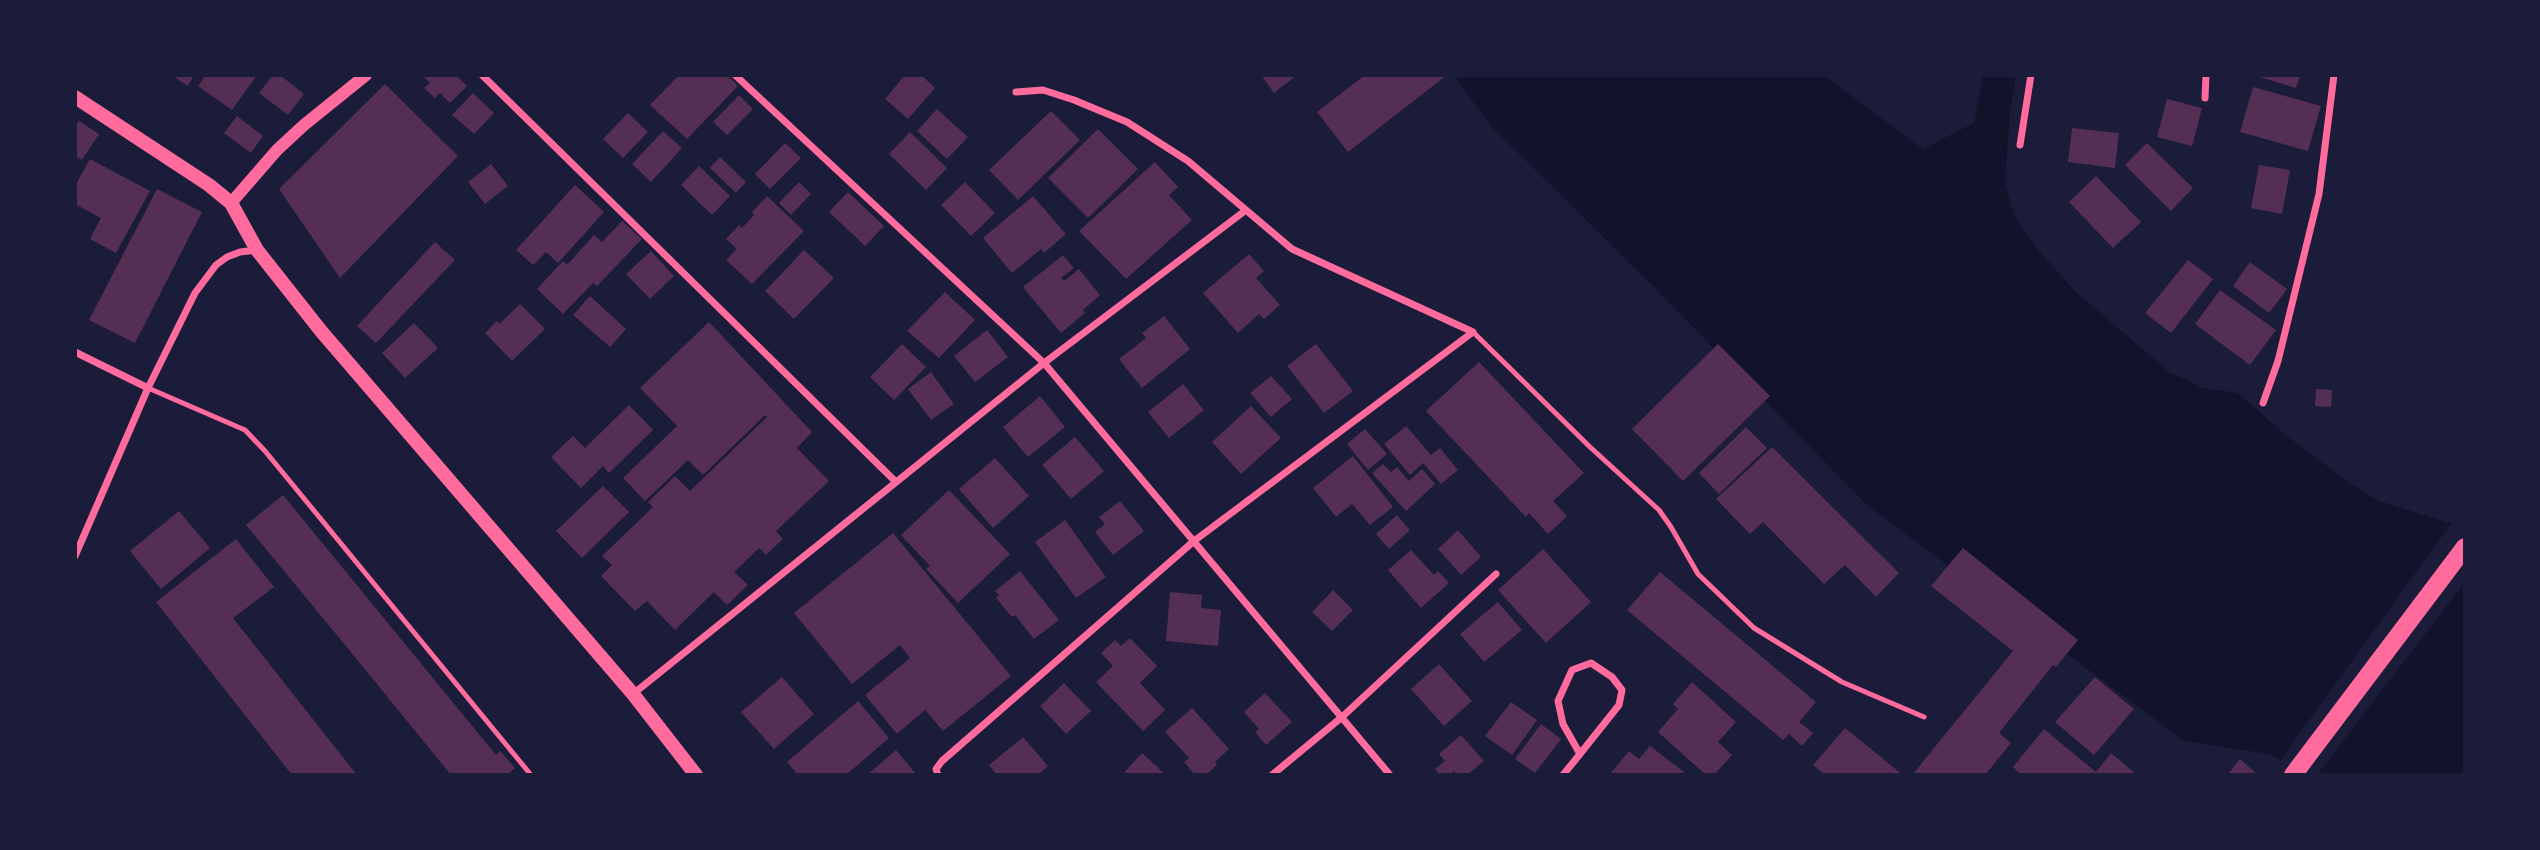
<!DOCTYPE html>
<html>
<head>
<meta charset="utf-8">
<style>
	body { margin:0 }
	#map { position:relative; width:2540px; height:850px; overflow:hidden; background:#1b1b3a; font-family:Lora,serif }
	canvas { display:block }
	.frame { position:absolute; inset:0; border:77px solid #1b1b3a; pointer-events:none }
</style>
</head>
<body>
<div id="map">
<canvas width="2540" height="850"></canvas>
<div class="frame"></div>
</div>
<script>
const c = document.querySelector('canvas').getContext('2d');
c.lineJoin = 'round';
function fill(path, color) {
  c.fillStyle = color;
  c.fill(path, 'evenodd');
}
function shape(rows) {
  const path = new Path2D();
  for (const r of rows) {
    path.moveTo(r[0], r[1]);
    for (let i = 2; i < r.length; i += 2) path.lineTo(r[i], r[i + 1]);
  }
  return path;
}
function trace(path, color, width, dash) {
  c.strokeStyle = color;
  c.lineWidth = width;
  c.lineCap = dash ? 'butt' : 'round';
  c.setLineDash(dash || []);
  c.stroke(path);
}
const water = shape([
	[1453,75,1823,75,1923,149,1974,123,1983,75,2016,75,2010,111,2005,182,2014,216,2039,251,2077,293,2169,372,2203,388,2238,393,2287,436,2354,486,2379,501,2465,528,2465,775,2309,775,2270,754,2184,741,1867,505,1653,286,1492,127]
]);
const pier = shape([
	[2453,521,2465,524,2465,582,2317,775,2304,775,2279,762]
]);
const building = shape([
	[171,75,194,75,188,86],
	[206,75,257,75,232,110,198,86],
	[273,75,280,75,304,94,288,115,259,93],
	[422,75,456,75,467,86,450,103,440,93,435,98,424,88,430,83],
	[679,75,727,75,738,86,687,139,650,105],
	[905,75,921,75,935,88,908,119,885,99],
	[1261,75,1297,75,1274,93],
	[1365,75,1447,75,1348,152,1317,112],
	[2261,75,2300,75,2296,88,2260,77],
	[385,84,458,156,340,278,279,189],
	[2253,87,2321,106,2308,151,2240,132],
	[473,93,494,113,474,134,452,115],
	[739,95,753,109,727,135,713,122],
	[2167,99,2202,108,2192,146,2157,137],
	[937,109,968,137,947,159,917,131],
	[1051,111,1080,140,1018,200,989,170],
	[628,113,648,132,623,158,603,139],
	[237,116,263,136,251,153,224,133],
	[79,121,99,134,82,160,75,156,75,127],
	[2072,128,2119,133,2115,168,2068,162],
	[1098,129,1138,169,1088,218,1048,178],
	[663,131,682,148,651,182,632,164],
	[910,132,947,168,926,190,889,154],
	[785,143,801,158,770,189,755,174],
	[2147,143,2193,188,2171,211,2125,165],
	[720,157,746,182,736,193,710,168],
	[90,159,150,191,116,253,90,239,101,218,75,204,75,186],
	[1155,162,1178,187,1169,195,1192,220,1126,279,1079,231],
	[491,164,508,186,485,204,468,182],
	[2259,165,2290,170,2282,214,2251,208],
	[699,166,730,196,712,215,681,185],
	[2096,176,2141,222,2113,248,2069,202],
	[799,182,811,194,791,215,779,203],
	[965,182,995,213,971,236,941,205],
	[575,185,604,212,558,263,546,252,533,265,516,250],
	[157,189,202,212,135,343,89,320],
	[848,192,884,226,865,246,829,212],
	[767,196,804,231,752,284,726,260,737,249,726,239,739,225,742,228,754,215,752,212],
	[1033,196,1066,234,1044,253,1041,249,1012,273,983,238],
	[622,221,642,239,597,286,593,283,563,314,537,289,563,261,567,265,594,235,602,242],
	[435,242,455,260,376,343,357,326],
	[804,250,834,278,794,319,765,291],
	[651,251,674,276,650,299,626,274],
	[1249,254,1264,271,1256,278,1280,305,1264,319,1259,314,1238,333,1203,293],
	[1063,255,1074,268,1061,278,1064,281,1079,269,1100,295,1083,310,1085,313,1061,333,1023,287],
	[2188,260,2213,279,2171,333,2145,313],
	[2250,262,2287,289,2269,313,2233,286],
	[2220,290,2276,330,2250,365,2195,324],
	[945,292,975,320,939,358,907,331],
	[590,296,626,329,610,347,573,315],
	[520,304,545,329,512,361,485,333,497,321,499,324],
	[1164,316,1190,349,1142,388,1119,359,1146,338,1142,333],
	[709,322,812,432,797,448,829,481,776,531,783,539,766,555,759,548,734,572,748,585,727,605,714,592,675,630,647,601,635,611,601,576,612,565,602,556,653,507,648,502,675,476,690,491,767,417,765,415,703,475,688,460,645,501,623,478,677,426,640,388],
	[414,323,438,348,405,378,382,353],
	[987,330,1008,357,975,382,954,356],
	[902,344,926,367,894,400,870,377],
	[1316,344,1353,391,1324,413,1287,366],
	[1718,344,1770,396,1683,481,1632,429],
	[1479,362,1584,473,1553,501,1567,516,1548,534,1529,513,1526,517,1426,411],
	[931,372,954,404,931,420,908,389],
	[1271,376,1292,399,1271,417,1250,393],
	[1183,384,1204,410,1169,438,1148,412],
	[2316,389,2332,390,2331,407,2315,406],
	[1040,396,1065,427,1028,457,1003,427],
	[629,405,653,430,609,473,603,466,581,488,551,457,573,436,585,448],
	[1251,406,1281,438,1241,474,1212,442],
	[1406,426,1431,455,1440,448,1458,470,1441,484,1423,463,1410,475,1384,444],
	[1746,427,1767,448,1719,494,1699,473],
	[1365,429,1387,454,1368,470,1347,444],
	[1075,437,1104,471,1071,499,1042,465],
	[1772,447,1899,573,1876,597,1845,565,1824,584,1763,522,1750,534,1716,499],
	[1353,456,1393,507,1370,525,1352,504,1336,517,1313,488],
	[995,458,1029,496,993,528,959,489],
	[1383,464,1391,472,1397,467,1409,481,1422,469,1435,484,1406,511,1372,473],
	[603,486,629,512,582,558,556,531],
	[949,490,1010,554,958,603,926,569,930,566,901,535],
	[283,495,496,755,500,751,515,768,510,772,513,775,451,775,350,651,246,525],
	[1120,501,1144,531,1113,555,1095,532,1105,524,1099,517],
	[179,511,210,548,161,589,130,551],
	[1397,515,1410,530,1389,549,1376,534],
	[1065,520,1106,577,1076,598,1035,542],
	[1458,530,1481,557,1461,575,1438,549],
	[893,533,1011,676,943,731,925,710,897,734,865,695,910,658,900,645,852,684,794,613],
	[236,539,274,587,233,618,357,775,292,775,156,602],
	[1963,548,2078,640,2056,667,2053,665,1999,733,2011,743,1985,775,1912,775,2013,651,1931,586],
	[1543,549,1591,602,1546,643,1498,590],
	[1411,550,1434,575,1438,571,1449,583,1421,608,1388,570],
	[1020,571,1059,620,1034,639,1015,615,1012,617,996,598,999,595,995,591],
	[1660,572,1816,702,1799,722,1813,733,1802,746,1789,734,1783,740,1627,610],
	[1333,590,1353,610,1332,631,1312,612],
	[1170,592,1202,595,1201,608,1221,610,1218,646,1166,641],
	[1498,602,1522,630,1484,662,1460,634],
	[1130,638,1157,666,1140,683,1165,710,1143,731,1096,682,1113,666,1101,653,1115,640,1121,646],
	[1439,664,1472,701,1444,726,1411,689],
	[782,677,814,714,774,749,741,712],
	[2095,677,2134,709,2094,755,2055,722],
	[1692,682,1736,722,1718,742,1732,755,1714,775,1706,775,1658,732,1678,709,1673,704],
	[1064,683,1091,711,1066,734,1040,706],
	[1265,693,1292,722,1266,745,1255,732,1259,729,1244,712],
	[858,701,889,738,846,775,798,775,787,762],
	[1511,702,1537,720,1512,755,1485,736],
	[1192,708,1229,749,1215,762,1217,765,1206,775,1195,775,1184,762,1189,758,1165,732],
	[1541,724,1561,739,1535,773,1515,759],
	[1845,728,1903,775,1825,775,1813,765],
	[2044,729,2096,772,2111,753,2137,775,2022,775,2013,767],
	[1461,735,1484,761,1467,775,1457,775,1454,771,1450,775,1440,775,1435,769,1445,761,1439,754],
	[1023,737,1048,766,1038,775,997,775,989,765],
	[1650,746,1684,772,1682,775,1611,773,1629,751,1639,759],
	[896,750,917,775,867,775],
	[1142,753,1166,775,1122,775],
	[2240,759,2258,775,2227,775]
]);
const service = shape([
	[1473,332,1590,447,1659,510,1671,527,1698,574,1754,628,1842,682,1924,717],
	[148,388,245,430,265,451,531,775]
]);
const minor = shape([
	[482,75,895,481],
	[735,75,1044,363,1390,775],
	[2205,98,2206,75],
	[2020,145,2031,75],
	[75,352,148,388],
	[2263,403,2278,361,2319,194,2334,75],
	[75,556,148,388,195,293,216,265,227,257,240,252,257,250],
	[633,694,1044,363,1246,210],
	[938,775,936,769,942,761,1194,541,1473,332,1292,249,1188,161,1127,122,1074,100,1043,90,1016,92],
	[1272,775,1342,717,1496,574],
	[1563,775,1580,754,1619,705,1622,690,1612,677,1591,663,1572,670,1558,701,1563,724,1580,754]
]);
const tertiary = shape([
	[231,203,277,150,304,125,366,75]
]);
const secondary = shape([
	[75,97,209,185,231,203,257,250,321,331,633,694,696,775]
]);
const primary = shape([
	[2293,775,2465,547]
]);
fill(water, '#12122b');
fill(pier, '#1b1b3a');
fill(building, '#542f53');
trace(service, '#ff6b9d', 5);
trace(minor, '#ff6b9d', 7);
trace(tertiary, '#ff6b9d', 12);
trace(secondary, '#ff6b9d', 14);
trace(primary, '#ff6b9d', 18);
</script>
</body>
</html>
